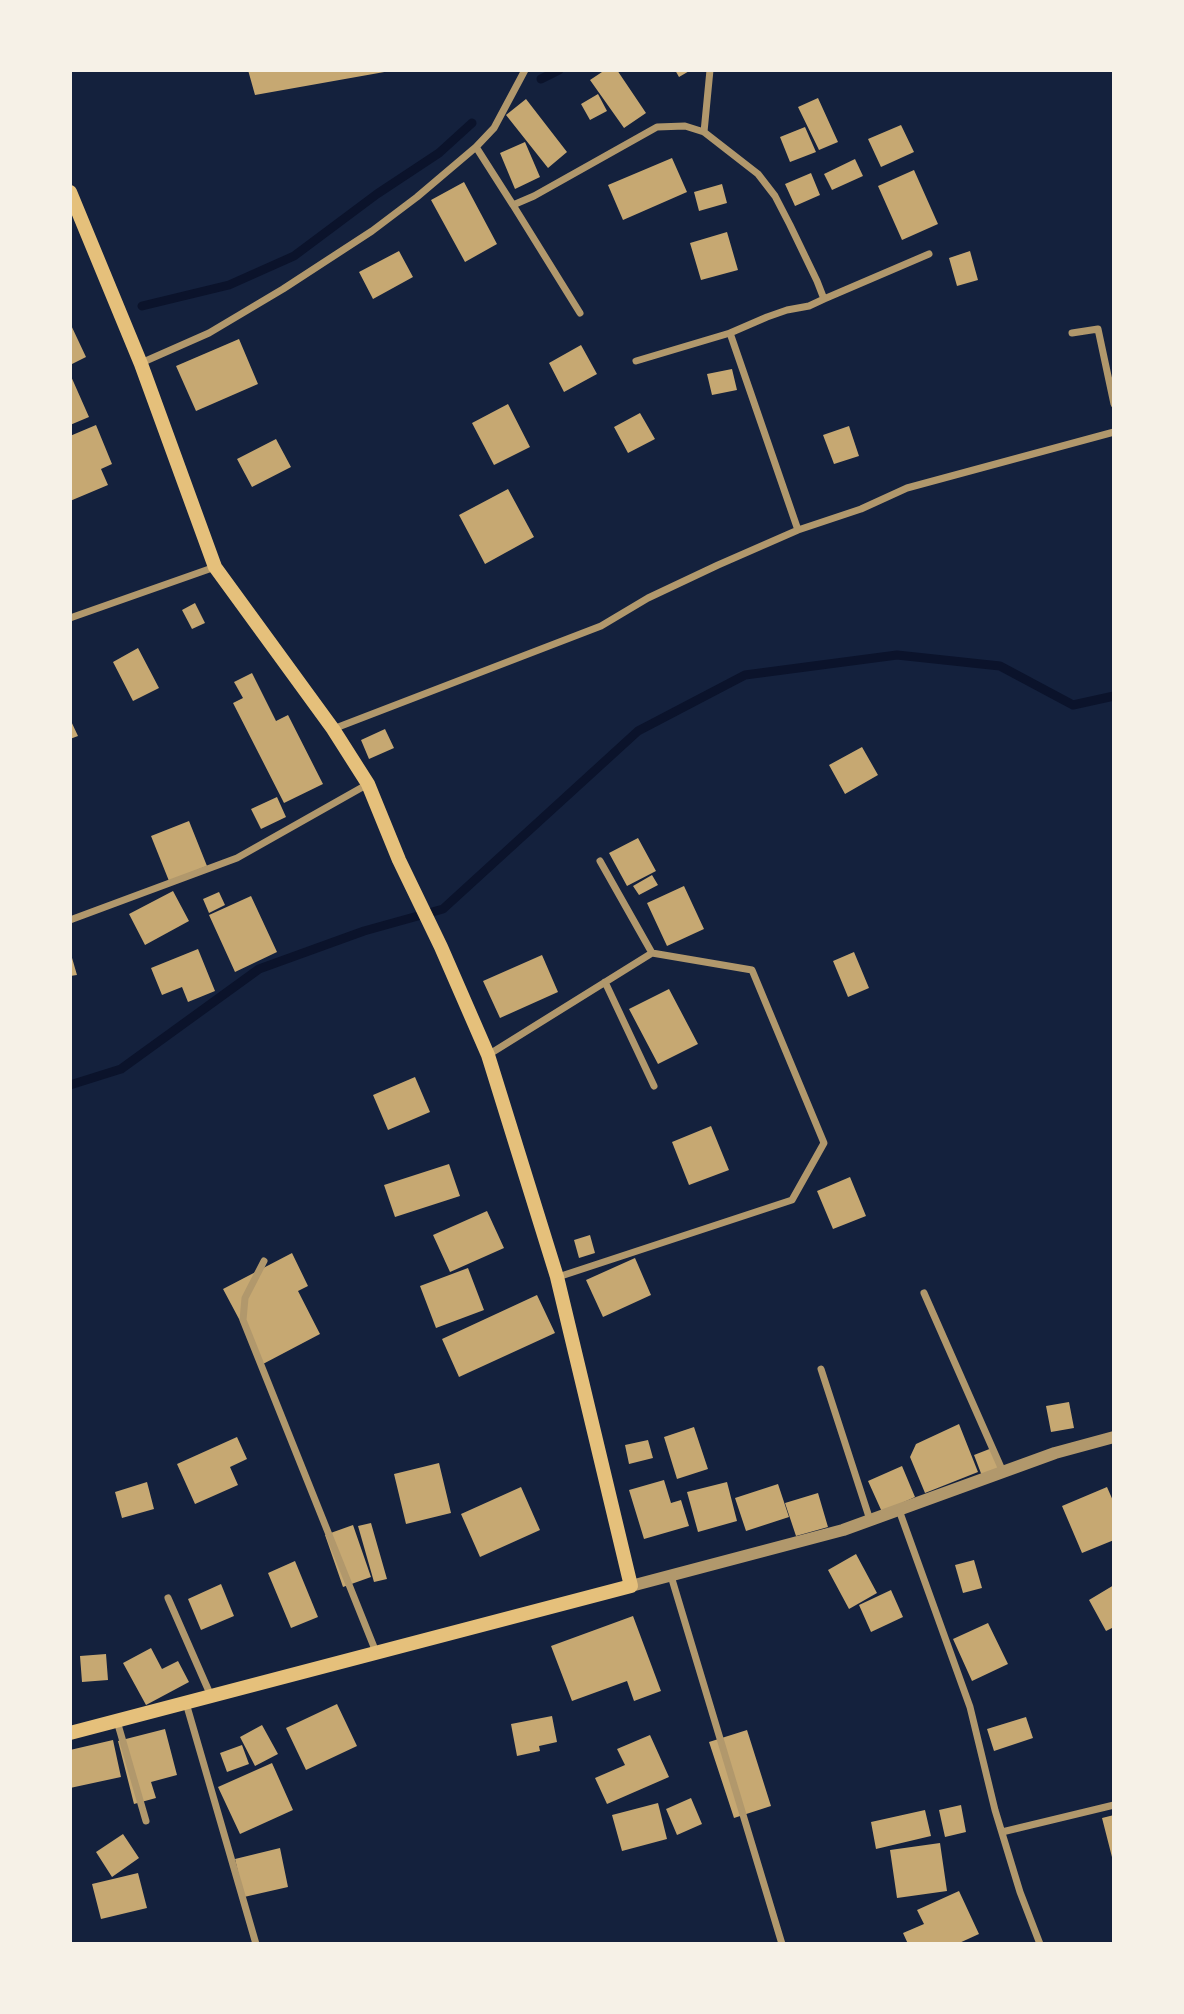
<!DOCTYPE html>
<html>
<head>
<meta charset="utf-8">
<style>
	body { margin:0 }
	#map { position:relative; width:1184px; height:2014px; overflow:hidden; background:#14213d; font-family:"PT Sans",sans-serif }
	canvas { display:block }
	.frame { position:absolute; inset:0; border:72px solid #f6f1e7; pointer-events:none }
</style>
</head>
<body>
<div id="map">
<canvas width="1184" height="2014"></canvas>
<div class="frame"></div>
</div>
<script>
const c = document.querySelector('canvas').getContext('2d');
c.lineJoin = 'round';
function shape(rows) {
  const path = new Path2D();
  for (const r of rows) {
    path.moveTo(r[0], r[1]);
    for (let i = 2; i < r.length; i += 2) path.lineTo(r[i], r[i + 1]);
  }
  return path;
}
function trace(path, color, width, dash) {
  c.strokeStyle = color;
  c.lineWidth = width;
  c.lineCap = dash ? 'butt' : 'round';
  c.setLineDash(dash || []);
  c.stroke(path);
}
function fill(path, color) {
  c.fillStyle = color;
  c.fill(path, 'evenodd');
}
const stream = shape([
	[541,79,559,70],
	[142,306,229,285,294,256,377,194,439,153,472,123],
	[70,1085,121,1069,259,969,364,931,443,909,638,731,745,675,897,655,1000,666,1073,705,1114,696]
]);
const building = shape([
	[248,70,389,70,390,71,255,95],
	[605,70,617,70,646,113,624,128,590,80],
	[675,70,691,70,679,77],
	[598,94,607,111,590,120,581,104],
	[818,98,838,142,819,150,798,107],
	[526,99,567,152,548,168,506,115],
	[901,125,914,152,881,167,868,139],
	[805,127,816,152,790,162,780,137],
	[525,142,540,177,515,189,500,153],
	[672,158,687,192,623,220,608,185],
	[855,159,863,176,832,190,824,174],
	[914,170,938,224,902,240,878,186],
	[811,173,820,195,795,206,785,184],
	[464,182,497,244,465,262,431,200],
	[722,184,727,203,699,211,694,192],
	[727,232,738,270,701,280,690,243],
	[399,251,413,277,373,299,359,272],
	[970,251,978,280,957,286,949,258],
	[70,323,86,357,70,365],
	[239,339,258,384,196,411,176,366],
	[581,345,597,374,564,392,549,363],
	[732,369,737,390,712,395,707,374],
	[70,374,89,417,70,425],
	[508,404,530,447,494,465,472,423],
	[640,413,655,439,628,453,614,427],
	[96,425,112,464,101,469,108,485,70,501,70,436],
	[849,426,859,456,834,464,823,435],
	[276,439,291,467,252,487,237,459],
	[508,489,534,537,485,564,459,515],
	[195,603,205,623,192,629,182,610],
	[138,648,159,688,133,701,113,662],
	[252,673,276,721,288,715,323,784,284,803,233,703,243,698,234,682],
	[70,719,78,736,70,739],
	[385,729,394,748,369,759,361,740],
	[862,747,878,775,845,794,829,765],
	[277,797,286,817,261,829,251,809],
	[189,821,207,866,169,881,151,836],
	[638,838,656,871,627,886,609,853],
	[652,875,658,885,639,895,633,886],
	[684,886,704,929,667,946,647,903],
	[173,891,189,921,145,945,129,914],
	[219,892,225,905,209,913,203,899],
	[251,896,277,952,235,972,209,915],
	[198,949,215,991,188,1002,182,987,162,995,151,968],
	[70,951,77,975,70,976],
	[854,952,869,988,848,997,833,961],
	[542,955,558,992,500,1018,483,981],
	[669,989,698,1044,658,1064,629,1009],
	[415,1077,430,1112,388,1130,373,1095],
	[711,1126,729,1170,689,1185,672,1142],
	[449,1164,460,1196,395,1217,384,1185],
	[850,1177,866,1216,833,1229,817,1191],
	[487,1211,504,1248,450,1272,433,1235],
	[590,1235,595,1253,579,1258,574,1240],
	[292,1253,308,1286,298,1291,320,1334,263,1364,223,1289],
	[635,1258,651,1295,603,1317,586,1280],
	[468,1268,484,1310,436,1328,420,1286],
	[537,1295,555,1333,459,1377,442,1339],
	[1069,1402,1074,1428,1051,1432,1046,1406],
	[959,1424,978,1472,925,1493,910,1457,916,1444],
	[694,1427,708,1469,677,1479,664,1437],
	[237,1437,247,1459,230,1467,238,1485,195,1504,177,1464],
	[648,1440,653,1458,629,1464,625,1445],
	[992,1448,1000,1469,982,1476,974,1455],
	[439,1463,451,1513,406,1524,394,1474],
	[902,1466,915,1497,882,1512,868,1481],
	[664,1480,671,1503,681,1500,689,1526,644,1539,629,1490],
	[147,1482,154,1509,122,1518,115,1492],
	[727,1482,737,1521,698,1532,687,1492],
	[778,1484,789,1517,746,1531,735,1498],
	[521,1487,540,1530,480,1557,461,1514],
	[1107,1487,1114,1503,1114,1540,1082,1553,1062,1506],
	[818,1493,828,1527,796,1536,785,1503],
	[371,1523,387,1579,374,1582,358,1526],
	[353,1525,371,1577,343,1587,325,1535],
	[856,1554,877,1593,849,1609,828,1570],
	[974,1560,982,1588,963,1593,955,1565],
	[295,1561,318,1617,291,1628,268,1573],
	[221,1584,234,1616,201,1630,188,1599],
	[1114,1585,1114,1627,1106,1631,1089,1600],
	[891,1590,903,1617,871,1632,859,1605],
	[633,1616,661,1691,634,1701,627,1681,572,1701,551,1646],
	[988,1623,1008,1664,972,1681,953,1639],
	[151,1648,162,1669,178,1661,189,1682,146,1705,123,1663],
	[106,1654,108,1680,82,1682,80,1656],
	[337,1704,357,1746,306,1770,286,1728],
	[552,1716,557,1742,539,1746,540,1751,517,1756,511,1724],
	[1026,1717,1033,1738,994,1751,987,1729],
	[262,1725,278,1754,255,1766,240,1737],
	[165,1729,177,1775,151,1782,156,1798,134,1804,118,1741],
	[747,1730,771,1806,734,1818,709,1742],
	[650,1735,669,1777,607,1804,595,1778,625,1765,617,1749],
	[113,1740,121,1777,70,1788,70,1750],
	[242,1745,249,1764,227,1772,220,1753],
	[272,1763,293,1810,240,1834,218,1787],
	[691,1798,702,1824,677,1835,666,1809],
	[658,1803,667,1839,622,1851,612,1815],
	[961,1805,966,1832,945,1837,939,1810],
	[925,1810,931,1836,876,1849,871,1822],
	[1114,1815,1114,1860,1113,1861,1102,1818],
	[123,1834,139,1858,112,1877,96,1852],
	[940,1843,947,1891,897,1898,890,1850],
	[280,1848,288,1887,244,1897,235,1859],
	[138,1873,147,1908,101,1919,92,1884],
	[959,1891,979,1934,957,1944,908,1944,903,1933,924,1924,917,1910]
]);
const minor = shape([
	[704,132,710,70],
	[476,147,513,205,534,196,657,127,685,126,704,132,758,174,775,196,790,225,817,281,824,299,809,306,787,310,767,317,730,333,798,530],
	[513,205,580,313],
	[824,299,929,254],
	[1072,333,1098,329,1114,404],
	[636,361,730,333],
	[141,363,209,333,283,289,372,231,417,197,476,147,494,128,525,70],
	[70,618,215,567],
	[333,729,601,626,648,598,718,565,798,530,861,509,907,488,1114,432],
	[600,861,652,953],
	[70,920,237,858,368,784],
	[605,982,654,1086],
	[488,1055,652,953,752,970,824,1143,792,1200,558,1277],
	[264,1261,245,1298,243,1320,376,1652],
	[924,1293,1003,1472],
	[821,1369,870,1520],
	[899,1510,970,1707,995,1810,1020,1892,1040,1944],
	[671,1576,782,1944],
	[168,1598,211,1696],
	[186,1703,256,1944],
	[117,1721,146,1821],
	[1002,1832,1114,1805]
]);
const tertiary = shape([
	[631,1586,843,1530,1055,1453,1114,1437]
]);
const secondary = shape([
	[70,192,141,364,215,567,333,729,368,784,399,860,441,947,488,1055,557,1277,631,1586,70,1733]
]);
trace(stream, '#0b132b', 9);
fill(building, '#c6a872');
trace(minor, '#b1986c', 7);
trace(tertiary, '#b1986c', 12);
trace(secondary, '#e5c07b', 14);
</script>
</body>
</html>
